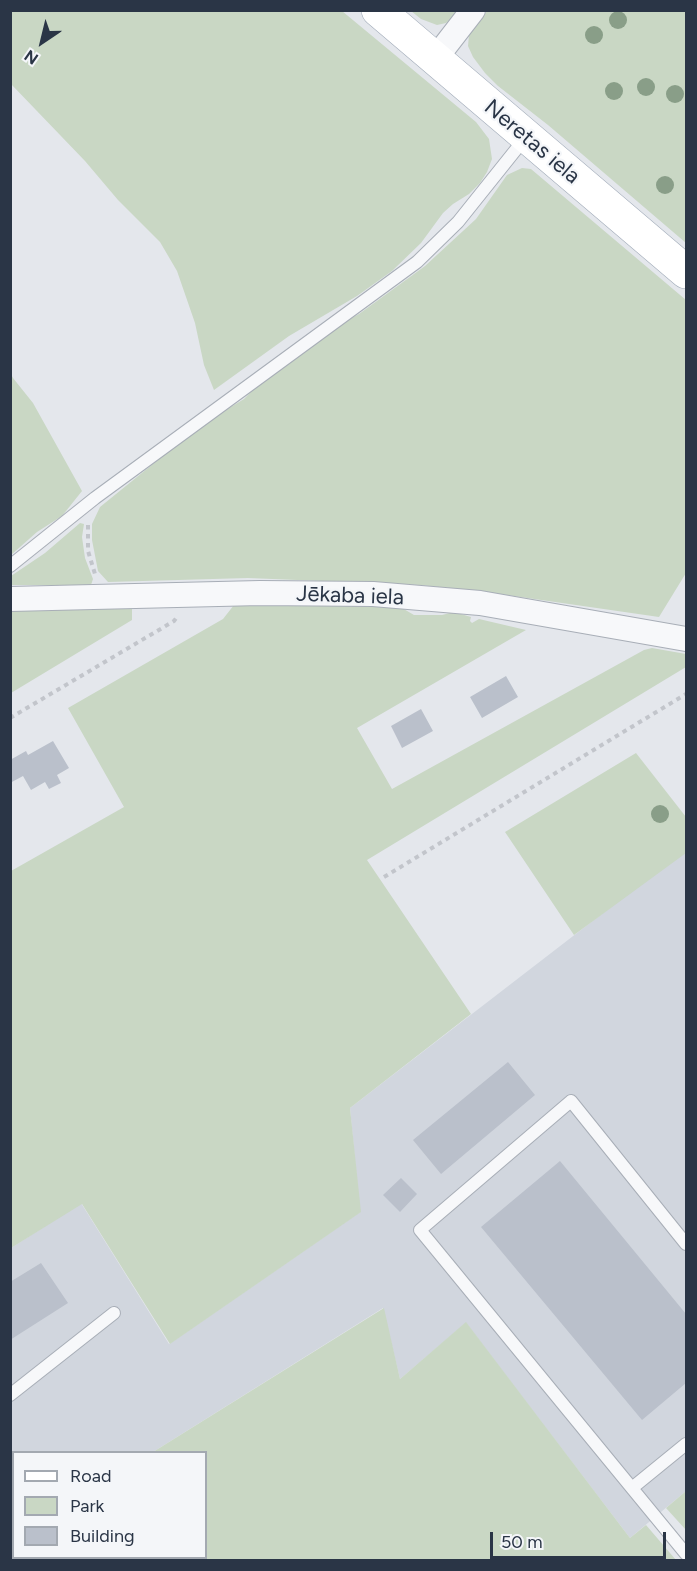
<!DOCTYPE html>
<html>
<head>
<meta charset="utf-8">
<style>
	body { margin:0 }
	#map { position:relative; width:697px; height:1571px; overflow:hidden; background:#e4e7ec; font-family:Figtree,sans-serif }
	canvas { display:block }
	.frame { position:absolute; inset:0; border:12px solid #2a3546; pointer-events:none }
	.legend { position:absolute; left:12px; top:1451px; width:195px; height:108px; box-sizing:border-box; background:#f4f6f9; border:2px solid #a3a9b1; margin:0; padding:8px 10px; list-style:none; font-size:18px; color:#2a3546 }
	.legend li { display:flex; align-items:center; gap:12px; height:30px }
	.legend b { width:30px; border:2px solid #a3a9b1 }
	.north { position:absolute; left:12px; top:12px; width:60px; height:60px; -webkit-text-stroke:4px #f4f6f9; paint-order:stroke; rotate:215deg; font-size:16px; font-weight:700; line-height:24px; text-align:center; color:#2a3546 }
	.north::after { content:''; display:block; margin:auto; width:21px; height:27px; background:#2a3546; clip-path:polygon(50% 0,100% 100%,50% 72%,0 100%) }
	.scale { position:absolute; left:490px; top:1532px; width:176px; height:27px; box-sizing:border-box; border:3px solid #2a3546; border-top:0; padding-left:8px; font-size:18px; line-height:21px; white-space:nowrap; color:#2a3546; -webkit-text-stroke:4px #f4f6f9; paint-order:stroke }
</style>
</head>
<body>
<div id="map">
<canvas width="697" height="1571"></canvas>
<div class="frame"></div>
<ul class="legend">
<li><b style="height:8px;background:#fff"></b>Road</li>
<li><b style="height:16px;background:#c9d7c4"></b>Park</li>
<li><b style="height:16px;background:#bac0cb"></b>Building</li>
</ul>
<div class="north">N</div>
<div class="scale">50 m</div>
</div>
<script>
const c = document.querySelector('canvas').getContext('2d');
c.lineJoin = 'round';
function fill(path, color) {
  c.fillStyle = color;
  c.fill(path, 'evenodd');
}
function shape(rows) {
  const path = new Path2D();
  for (const r of rows) {
    path.moveTo(r[0], r[1]);
    for (let i = 2; i < r.length; i += 2) path.lineTo(r[i], r[i + 1]);
  }
  return path;
}
function trace(path, color, width, dash) {
  c.strokeStyle = color;
  c.lineWidth = width;
  c.lineCap = dash ? 'butt' : 'round';
  c.setLineDash(dash || []);
  c.stroke(path);
}
function label(font, color, halo, rows, align = 'center') {
  c.font = font + ' Figtree,sans-serif';
  c.lineWidth = 4.5;
  c.setLineDash([]);
  c.textBaseline = 'middle';
  c.strokeStyle = halo;
  c.fillStyle = color;
  for (const [text, x, y, turn = 0] of rows) {
    c.save();
    c.translate(x, y);
    c.rotate((+turn || 0) * Math.PI / 180);
    c.textAlign = isNaN(turn) ? turn : align;
    if (halo) c.strokeText(text, 0, 0);
    c.fillText(text, 0, 0);
    c.restore();
  }
}
const built = shape([
	[686,849,686,1491,630,1538,466,1323,400,1379,383,1308,153,1452,14,1452,14,1540,11,1542,11,1248,81,1203,169,1344,360,1212,350,1108]
]);
const green = shape([
	[10,11,342,11,476,122,489,139,492,159,487,172,480,183,469,194,453,204,443,213,421,243,392,271,357,296,289,336,214,390,204,365,195,323,177,271,160,242,118,200,85,161,11,84],
	[411,11,460,11,446,23,437,25,421,19],
	[487,11,686,11,686,243,548,125,498,86,485,73,473,57,468,46,469,35],
	[522,168,531,169,686,300,686,573,659,617,479,591,420,585,248,578,108,582,98,571,92,540,92,524,100,507,201,425,244,399,275,367,332,328,359,314,425,266,476,219,507,175],
	[10,372,13,378,33,403,82,491,62,516,37,532,11,555],
	[80,523,84,524,82,537,85,558,93,579,91,585,11,585,11,576,45,553],
	[290,604,402,608,414,615,442,615,454,612,471,617,470,621,472,623,479,619,526,630,357,728,392,789,644,650,652,648,686,654,686,667,367,860,471,1014,350,1108,361,1212,170,1344,82,1204,11,1248,11,871,124,807,68,708,223,619,234,605],
	[132,606,132,620,11,693,10,610],
	[636,753,686,817,686,853,574,935,505,832],
	[384,1308,400,1379,466,1322,630,1538,646,1525,676,1560,11,1560,11,1542,13,1540,14,1558,206,1558,206,1452,153,1452],
	[686,1491,686,1530,666,1508]
]);
const building = shape([
	[506,676,518,697,482,718,470,697],
	[421,709,433,731,402,748,391,726],
	[53,741,69,768,57,775,61,783,49,789,45,782,31,790,23,776,10,783,10,760,26,751,28,755],
	[508,1062,535,1095,441,1174,413,1140],
	[560,1161,686,1314,686,1383,642,1420,481,1227],
	[401,1178,417,1194,400,1212,383,1195],
	[41,1263,68,1303,10,1340,10,1282]
]);
const path = shape([
	[88,525,88,551,95,574],
	[10,718,174,621,177,617],
	[384,877,686,694]
]);
const service = shape([
	[10,566,95,498,417,262,458,222,526,137],
	[686,1244,571,1101,420,1230,686,1554],
	[10,1395,114,1313],
	[632,1488,686,1444]
]);
const minor = shape([
	[435,59,473,10],
	[10,599,260,593,373,594,480,603,686,639]
]);
const primary = shape([
	[378,10,686,272]
]);
const trees = [
	[618,20],
	[594,35],
	[646,87],
	[614,91],
	[675,94],
	[665,185],
	[660,814]
];
const streetNames = [
	["Neretas iela",532,142,40],
	["Jēkaba iela",350,596,2]
];
fill(built, '#d1d6de');
fill(green, '#c9d7c4');
fill(building, '#bac0cb');
trace(service, '#a8aeb7', 14);
trace(minor, '#a8aeb7', 26);
trace(primary, '#a2acb9', 34);
trace(path, '#c2c5cb', 4, [4.5, 4.5]);
trace(service, '#f7f8fa', 12);
trace(minor, '#f7f8fa', 24);
trace(primary, '#fff', 33);
c.fillStyle = '#899e88';
for (const [x, y] of trees) {
  c.beginPath();
  c.arc(x, y, 9, 0, 2 * Math.PI);
  c.fill();
}
label('22px', '#2a3546', '#f4f6f9', streetNames);
</script>
</body>
</html>
